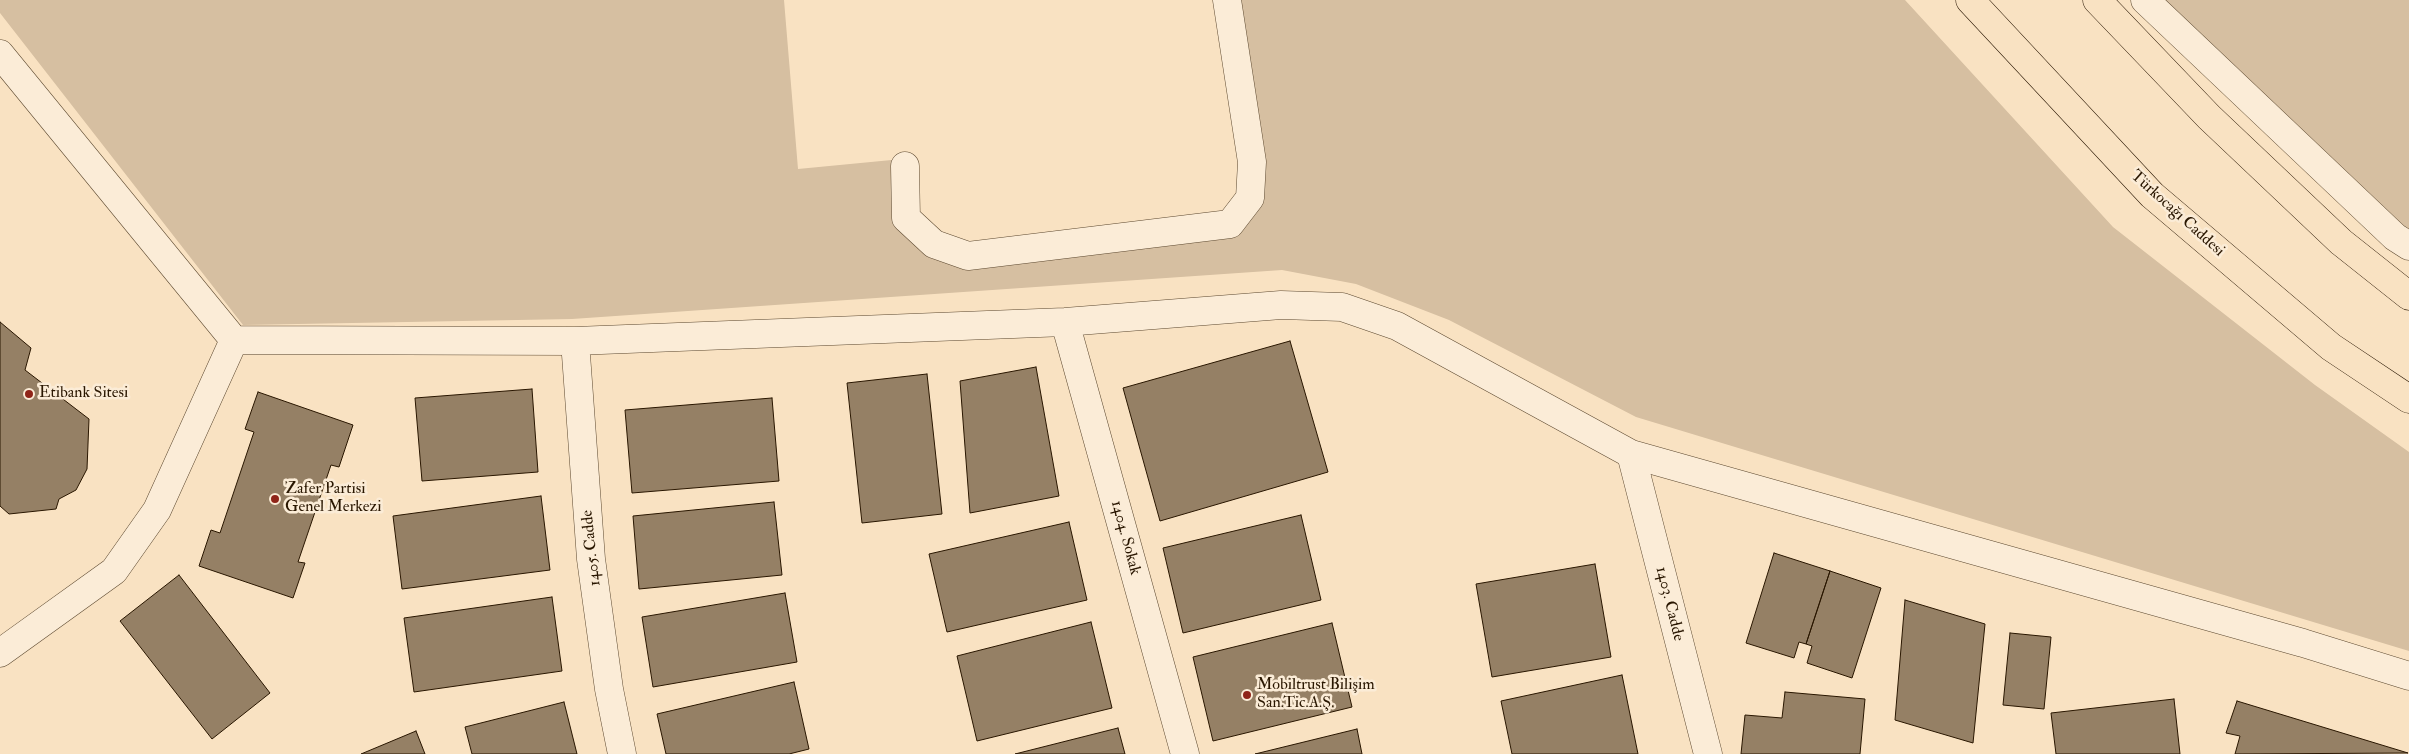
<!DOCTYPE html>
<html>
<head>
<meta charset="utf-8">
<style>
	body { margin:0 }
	canvas { display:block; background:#f9e2c2 }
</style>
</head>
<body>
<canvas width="2409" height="754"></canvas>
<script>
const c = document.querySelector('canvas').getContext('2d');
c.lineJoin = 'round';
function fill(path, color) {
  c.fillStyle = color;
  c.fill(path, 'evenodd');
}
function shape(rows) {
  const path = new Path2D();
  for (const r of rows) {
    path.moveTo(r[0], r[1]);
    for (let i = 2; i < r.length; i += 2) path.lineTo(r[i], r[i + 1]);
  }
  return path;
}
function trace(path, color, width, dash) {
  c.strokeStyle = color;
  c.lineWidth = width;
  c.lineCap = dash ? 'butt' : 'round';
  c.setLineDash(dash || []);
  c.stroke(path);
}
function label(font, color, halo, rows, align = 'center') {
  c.font = font + ' "IM FELL Double Pica",serif';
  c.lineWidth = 5;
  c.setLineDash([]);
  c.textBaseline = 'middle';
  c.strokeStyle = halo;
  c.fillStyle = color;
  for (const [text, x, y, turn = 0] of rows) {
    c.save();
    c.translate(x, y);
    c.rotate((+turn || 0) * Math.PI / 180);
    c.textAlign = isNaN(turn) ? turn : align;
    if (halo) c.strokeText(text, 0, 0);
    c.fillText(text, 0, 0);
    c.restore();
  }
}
const green = shape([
	[0,0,784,0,798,169,902,159,906,218,968,256,1230,224,1250,198,1227,0,1905,0,2113,227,2315,385,2409,452,2409,651,1636,417,1449,320,1356,284,1282,270,572,319,243,325,0,13],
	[2145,0,2409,0,2409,246]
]);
const building = shape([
	[0,322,31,348,25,370,89,419,87,469,76,490,59,499,56,509,9,514,0,506,0,322],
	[1290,341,1328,472,1160,521,1123,388,1290,341],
	[1036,367,1059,496,970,513,960,381,1036,367],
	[927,374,942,514,862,523,847,383,927,374],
	[532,389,538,472,422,481,415,398,532,389],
	[258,392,353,425,339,467,331,465,298,562,305,563,293,598,199,566,211,530,220,533,254,432,245,429,258,392],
	[772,398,779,481,632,493,625,410,772,398],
	[541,496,550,570,402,589,393,516,541,496],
	[774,502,782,575,639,589,633,516,774,502],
	[1301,515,1321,600,1183,633,1163,548,1301,515],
	[1069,522,1087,600,947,632,929,554,1069,522],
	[1774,553,1830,571,1806,644,1799,642,1794,658,1746,643,1774,553],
	[1595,564,1611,657,1492,677,1476,584,1595,564],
	[1830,571,1881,588,1852,678,1807,663,1812,646,1806,644,1830,571],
	[179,575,270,693,212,739,120,621,179,575],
	[785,593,797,662,653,687,642,617,785,593],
	[552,597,562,671,414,692,404,618,552,597],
	[1905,600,1985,624,1973,743,1895,720,1905,600],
	[1091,622,1112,708,977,741,957,656,1091,622],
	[1332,623,1352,707,1213,741,1193,657,1332,623],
	[2010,633,2051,637,2044,709,2003,705,2010,633],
	[1622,675,1638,754,1512,754,1501,701,1622,675],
	[794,682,809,749,789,754,666,754,657,714,794,682],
	[1785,692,1865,699,1860,754,1741,754,1745,715,1782,718,1785,692],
	[2174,699,2180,754,2056,754,2051,713,2174,699],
	[2237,701,2408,753,2235,754,2240,736,2226,733,2237,701],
	[564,702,577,754,472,754,465,727,564,702],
	[1118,728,1125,754,1015,754,1118,728],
	[1357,729,1362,754,1255,754,1357,729],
	[416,731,425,754,361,754,416,731]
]);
const minor = shape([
	[2145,0,2395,237,2409,246],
	[0,54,234,340],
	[905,166,906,218,934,244,968,256,1230,224,1250,198,1252,162,1227,0],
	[1065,322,1185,754],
	[234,340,575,341,1065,322,1281,305,1342,307,1397,326,1631,454,2303,643,2409,676],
	[575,341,591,559,609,689,622,754],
	[1631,454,1708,754],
	[0,653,114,571,157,510,234,340]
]);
const major = shape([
	[1970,0,2152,195,2331,347,2409,399],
	[2097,0,2209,117,2341,242,2409,296]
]);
const markers = [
	[29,394,5,"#8f2418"],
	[275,499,5,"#8f2418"],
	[1247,695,5,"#8f2418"]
];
const streetNames = [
	["Türkocağı Caddesi",2177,214,42],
	["1404. Sokak",1125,538,75],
	["1405. Cadde",592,548,-96],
	["1403. Cadde",1669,604,76]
];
const poiNames = [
	["Etibank Sitesi",39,394],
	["Zafer Partisi",285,490],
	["Genel Merkezi",285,508],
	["Mobiltrust Bilişim",1257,686],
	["San.Tic.A.Ş.",1257,704]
];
fill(green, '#d6bfa1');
fill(building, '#958065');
trace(building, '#291600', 1);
trace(minor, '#5d4930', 29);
trace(major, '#291600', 29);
trace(minor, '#fbecd7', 28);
trace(major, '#f9e2c2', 28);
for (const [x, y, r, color] of markers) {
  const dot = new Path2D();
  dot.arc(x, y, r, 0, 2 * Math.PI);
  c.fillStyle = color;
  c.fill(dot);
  trace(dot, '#fbecd7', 2);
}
label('16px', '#291600', '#fbecd7', streetNames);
label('16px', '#291600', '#fbecd7', poiNames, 'left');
</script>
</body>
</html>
